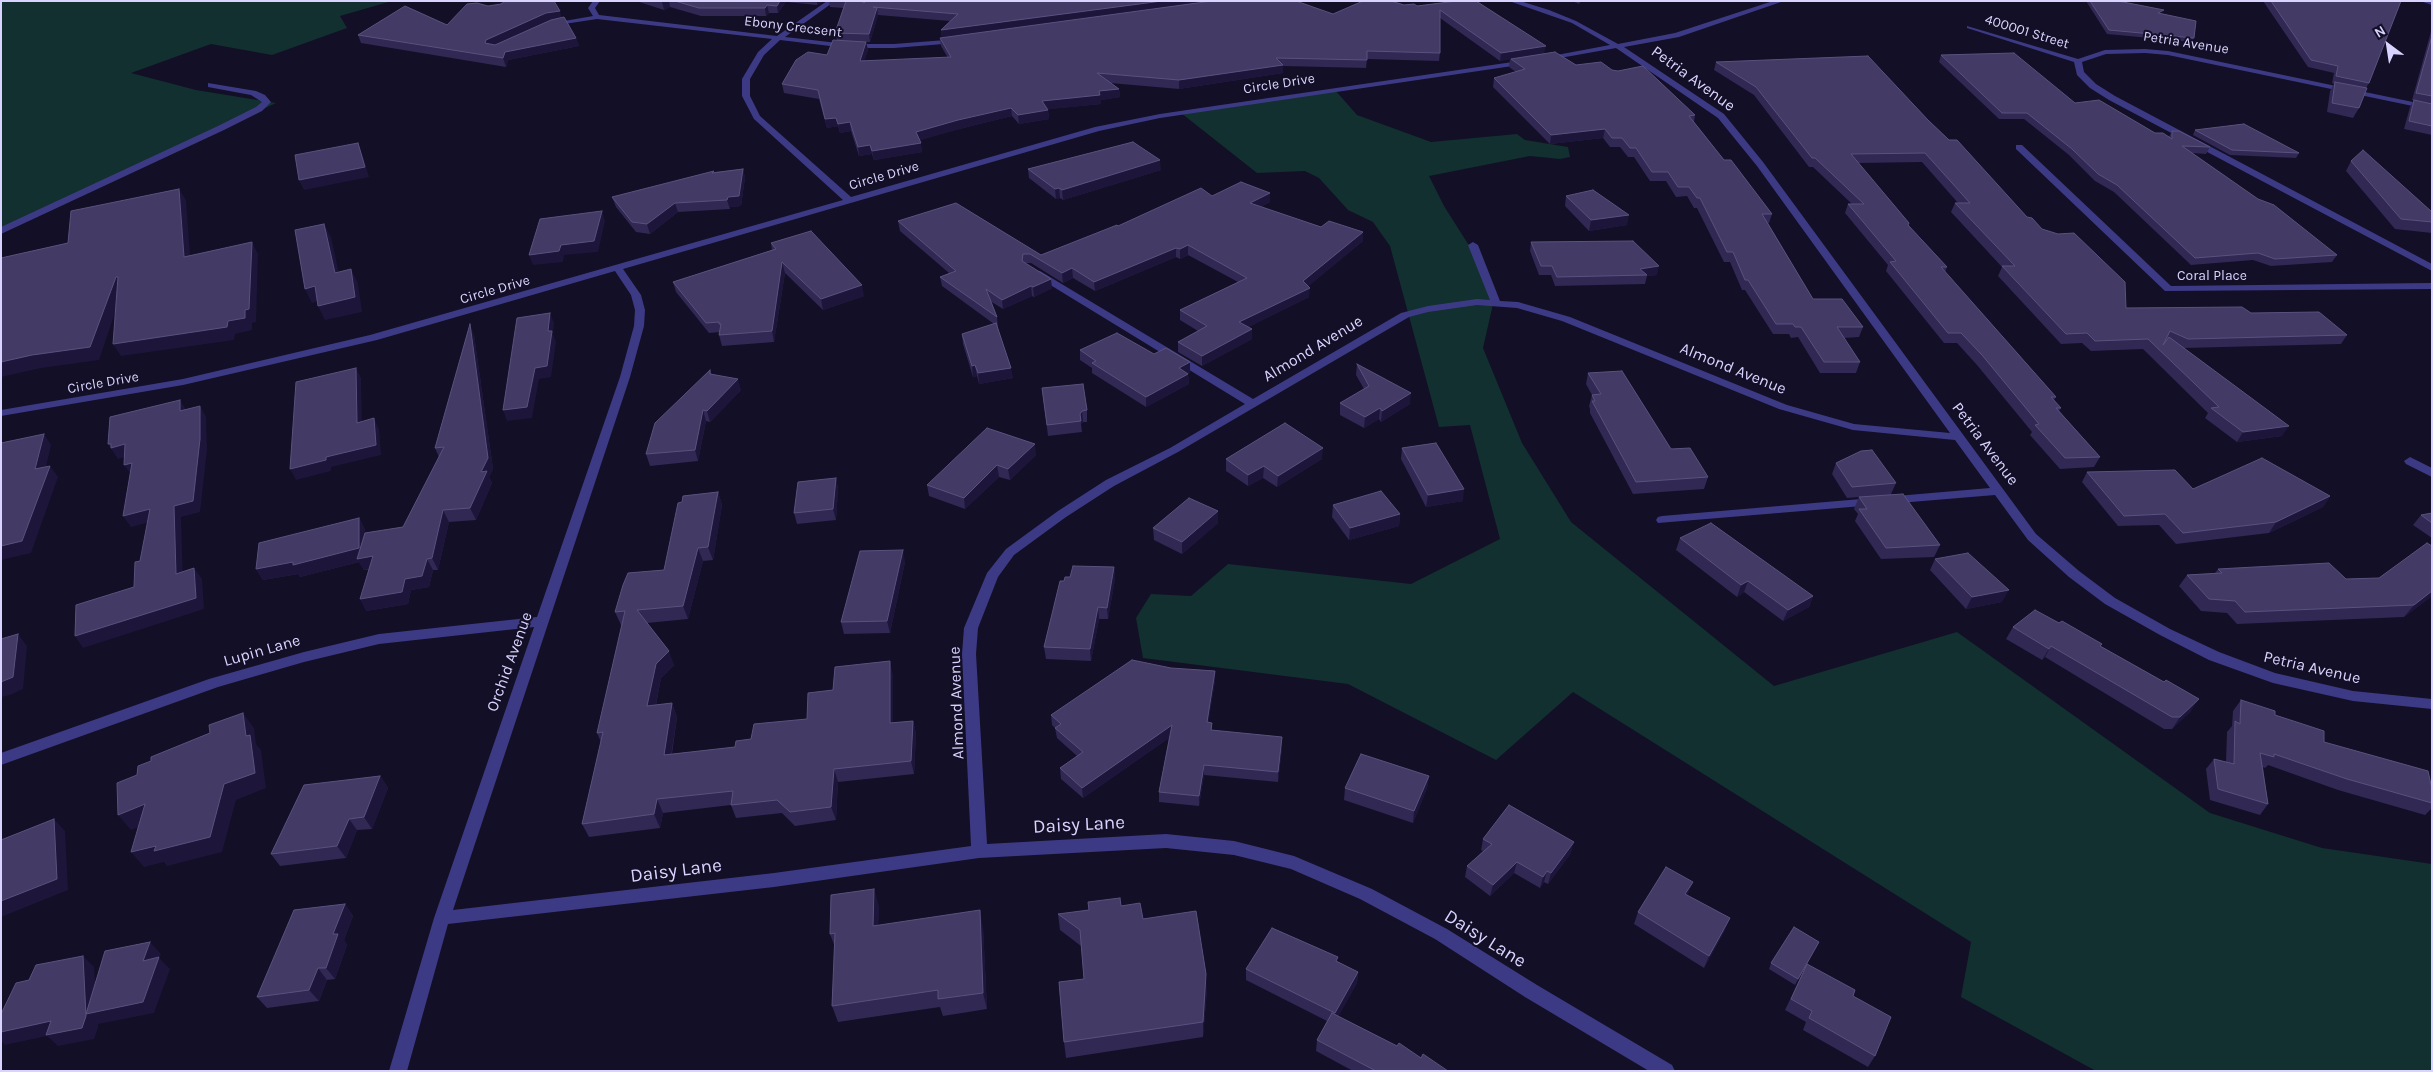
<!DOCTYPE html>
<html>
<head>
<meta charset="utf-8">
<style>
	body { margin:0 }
	#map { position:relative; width:2433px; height:1072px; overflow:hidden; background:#130f26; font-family:Karla,sans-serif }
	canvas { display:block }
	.frame { position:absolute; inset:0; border:2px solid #d9d4ff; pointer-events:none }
	.north { position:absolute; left:2363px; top:20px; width:50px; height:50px; -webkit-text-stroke:4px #130f26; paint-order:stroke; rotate:329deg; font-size:14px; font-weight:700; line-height:20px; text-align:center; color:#d9d4ff }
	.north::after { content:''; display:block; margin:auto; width:18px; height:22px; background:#d9d4ff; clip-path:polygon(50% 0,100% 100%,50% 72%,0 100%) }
</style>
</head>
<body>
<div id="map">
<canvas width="2433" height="1072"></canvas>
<div class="frame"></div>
<div class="north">N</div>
</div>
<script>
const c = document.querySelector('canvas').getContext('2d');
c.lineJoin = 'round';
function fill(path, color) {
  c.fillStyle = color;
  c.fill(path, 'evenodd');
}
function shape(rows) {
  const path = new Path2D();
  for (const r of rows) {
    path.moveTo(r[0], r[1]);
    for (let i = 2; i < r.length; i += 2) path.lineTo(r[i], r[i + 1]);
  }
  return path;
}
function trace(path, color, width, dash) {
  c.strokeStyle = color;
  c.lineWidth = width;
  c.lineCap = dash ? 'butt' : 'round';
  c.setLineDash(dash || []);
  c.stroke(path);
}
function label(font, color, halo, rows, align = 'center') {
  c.font = font + ' Karla,sans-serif';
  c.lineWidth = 4;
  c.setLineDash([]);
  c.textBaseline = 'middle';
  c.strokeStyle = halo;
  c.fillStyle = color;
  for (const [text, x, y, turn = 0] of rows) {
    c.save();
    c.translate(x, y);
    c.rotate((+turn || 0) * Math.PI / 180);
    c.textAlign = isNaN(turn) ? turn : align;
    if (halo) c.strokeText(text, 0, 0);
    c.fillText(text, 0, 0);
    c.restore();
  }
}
const green = shape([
	[1,1,392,1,340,16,347,28,272,55,211,44,131,73,196,90,276,103,1,233],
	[1335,90,1357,115,1431,142,1517,134,1525,140,1568,147,1570,157,1560,159,1530,156,1429,176,1444,206,1470,247,1493,304,1483,348,1522,443,1571,522,1774,686,1957,632,2210,813,2322,848,2432,864,2432,1071,2096,1071,1961,997,1971,942,1573,692,1496,760,1348,684,1143,658,1136,618,1151,594,1191,596,1228,564,1411,584,1500,539,1470,425,1439,427,1390,246,1373,222,1348,210,1319,178,1305,171,1257,173,1181,113]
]);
const minor = shape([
	[593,1,600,1,595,8,599,15,777,36,827,1,835,1,785,37,847,44,894,44,959,39,960,41,956,43,894,48,847,48,780,40,764,55,750,79,750,96,760,116,851,197,1095,127,1160,114,1526,60,1530,62,1526,64,1160,118,1099,131,623,269,641,295,645,310,644,326,630,377,453,910,774,873,971,846,962,654,964,628,987,573,1006,549,1058,511,1106,480,1170,448,1245,404,1034,275,1034,271,1040,271,1253,399,1401,313,1428,306,1477,299,1490,300,1468,245,1473,242,1478,245,1500,301,1518,302,1570,317,1787,405,1854,424,1950,433,1757,166,1718,118,1616,48,1543,61,1543,57,1546,57,1610,45,1572,23,1509,1,1520,1,1549,10,1576,21,1618,44,1675,33,1773,1,1784,1,1679,37,1624,47,1724,114,1763,162,2036,534,2079,571,2115,598,2170,629,2219,652,2275,673,2353,691,2432,699,2432,709,2353,701,2273,683,2209,660,2160,635,2105,604,2069,577,2028,540,1995,495,1658,523,1656,520,1658,517,1662,516,1990,488,1955,440,1853,430,1779,409,1562,321,1517,308,1477,305,1428,312,1409,317,1178,452,1114,486,1066,517,1014,555,998,577,978,628,976,654,987,844,1166,834,1234,841,1294,856,1372,889,1447,929,1537,985,1672,1065,1675,1071,1649,1071,1525,997,1435,939,1360,899,1291,869,1234,855,1166,848,979,858,774,887,448,924,407,1071,389,1071,434,918,534,627,379,644,304,662,218,687,1,765,1,753,209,679,304,652,379,634,537,617,620,377,634,326,635,310,631,295,615,271,377,340,183,385,1,416,1,410,183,379,370,335,843,200,754,119,742,96,742,79,758,52,772,39,597,19,551,26,547,24,593,16,588,8,593,1],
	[2422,1,2432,1,2432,5,2423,2,2422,1],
	[1967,26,2078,59,2105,50,2145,49,2168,51,2432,106,2432,110,2168,55,2145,53,2106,54,2082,62,2084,72,2096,84,2115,96,2432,264,2432,271,2109,100,2090,88,2077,75,2074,62,1967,28,1967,26],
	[208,83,256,91,265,95,271,102,262,111,224,130,1,234,1,227,218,126,256,107,262,102,251,95,208,87,208,83],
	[2016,145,2022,145,2171,286,2432,283,2432,289,2165,291,2016,149,2016,145],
	[2410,457,2432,468,2432,477,2406,464,2404,461,2410,457]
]);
const wall = shape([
	[636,1,823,1,817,5,786,2,778,13,769,13,766,16,701,16,670,7,664,10],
	[829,1,1333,14,1404,5,1417,6,1457,1,1544,54,1576,65,1612,70,1695,115,1694,122,1724,160,1772,214,1769,223,1768,223,1813,299,1863,327,1859,337,1844,338,1860,362,1856,373,1820,373,1798,337,1791,338,1789,334,1773,334,1745,290,1742,290,1730,262,1724,262,1697,208,1694,208,1687,196,1676,197,1666,181,1650,181,1634,157,1628,157,1620,147,1610,147,1603,138,1550,144,1493,87,1494,78,1516,72,1509,67,1510,59,1500,61,1440,18,1440,53,1439,61,1367,59,1366,68,1283,66,1283,73,1179,89,1110,83,1119,89,1120,97,1101,100,1101,104,1048,109,1048,110,1049,119,1019,124,1012,116,959,129,920,140,922,152,874,160,872,154,859,156,851,131,840,133,838,126,827,128,819,99,784,93,782,84,827,55,837,40,835,33,844,8,830,7],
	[878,15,950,21,941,30,942,38,940,38,941,46,948,58,864,61,868,50,866,42,870,42],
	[1572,1,1581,1,1579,4],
	[2086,1,2118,1,2194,38,2192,42,2107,34],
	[2263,1,2401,1,2369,83,2366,88,2359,108,2353,118,2327,112,2330,91,2334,84,2332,83,2334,73,2308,67],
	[488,6,562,18,576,38,579,46,508,60,506,67,361,43,358,35,447,25],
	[2432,28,2432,135,2404,129,2410,107,2414,100,2412,100],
	[1941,55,2075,103,2155,133,2169,137,2172,131,2210,147,2206,154,2192,153,2337,255,2332,262,2271,266,2253,260,2191,265,2114,192,2095,181,2069,155,2024,119,1999,119,1939,62],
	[1716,62,1928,120,2027,217,2042,229,2126,308,2251,313,2347,335,2341,344,2184,348,2282,436,2237,442,2205,418,2208,413,2143,349,2091,351,2082,343,2061,344,1998,276,2002,267,1951,212,1955,203,1958,203,1922,162,1858,163,1908,225,1947,267,1945,272,2056,397,2054,400,2061,408,2059,411,2100,457,2094,467,2060,469,2030,435,2032,432,1977,365,1957,343,1944,343,1886,271,1888,265,1845,213,1848,204,1852,204,1813,167,1809,167,1754,95,1714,70],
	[2195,130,2299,153,2296,158,2230,155,2193,135],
	[2351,161,2432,212,2432,233,2395,229,2346,171],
	[743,169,745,178,741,206,730,207,730,209,678,212,650,234,636,232,616,207,612,197,715,172],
	[1028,169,1161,170,1063,200,1060,198,1056,199,1029,178],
	[1212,196,1270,202,1261,207,1321,227,1363,232,1363,241,1308,286,1309,297,1248,327,1252,339,1202,366,1178,352,1178,342,1198,331,1180,320,1180,310,1238,282,1188,255,1180,259,1176,257,1095,291,1073,278,1063,283,1031,263,1025,263,1052,288,1034,297,1032,296,1003,309,990,301,997,317,998,327,997,326,1013,378,979,384,977,376,973,377,963,344,962,334,994,324,942,286,940,277,949,273,900,231,898,221,1041,255,1118,226],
	[1566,196,1627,225,1589,231,1565,206],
	[1531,242,1657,275,1647,276,1645,284,1555,286,1551,275,1539,275,1530,251],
	[771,243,864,296,823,310,785,273,774,342,722,346,719,335,720,332,709,333,676,292,673,282,772,250],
	[474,335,493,469,489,477,492,483,476,520,449,522,438,570,433,570,429,587,411,590,408,604,366,611,369,570,364,570,359,562,300,577,298,574,263,580,256,569,359,518,365,530,365,533,403,527,439,457,435,448],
	[1080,350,1154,354,1190,372,1188,374,1189,384,1146,407,1092,373,1092,368,1080,360],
	[1357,364,1410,404,1381,422,1379,419,1364,428,1340,415,1340,403,1364,389,1356,375],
	[710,370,712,375,741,390,710,422,706,421,698,461,650,466,646,454],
	[1588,373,1671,449,1708,477,1704,489,1633,494,1590,413,1590,409,1589,406,1592,395,1586,384],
	[1042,388,1087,410,1087,422,1083,422,1081,424,1082,432,1048,436],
	[1402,448,1463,501,1426,507,1401,459],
	[1036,455,1010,480,999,477,965,509,929,496,927,485],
	[1226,459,1322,459,1277,487,1263,478,1248,486,1226,471],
	[1836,463,1896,483,1891,494,1940,545,1934,557,1881,559,1855,521,1858,514,1854,509,1859,497,1847,498,1832,474],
	[2087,472,2193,489,2330,496,2323,507,2269,533,2176,544,2159,525,2118,526,2082,482],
	[836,478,838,489,836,520,797,524,794,513],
	[718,492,722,505,713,560,703,561,688,619,647,623,674,665,661,678,656,705,672,703,677,717,672,754,735,747,751,739,807,719,833,690,893,675,893,723,913,721,916,734,914,774,838,782,836,820,795,826,782,813,736,818,731,805,663,813,660,828,589,837,582,824,601,742,597,733,622,625,621,625,615,612,664,570],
	[1333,505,1400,514,1399,526,1349,540,1332,517],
	[2432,513,2432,538,2413,525,2421,515],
	[1218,523,1182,554,1154,540,1153,528],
	[1680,538,1813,596,1809,607,1783,621,1744,592,1737,597,1676,550],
	[1935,559,2002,602,1966,609,1930,570],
	[905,562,890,633,844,634,841,622],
	[1114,567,1115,579,1108,619,1099,619,1091,661,1046,659,1044,647,1064,581],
	[2218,569,2346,579,2432,596,2404,617,2237,624,2227,613,2201,611,2179,586,2187,575,2215,573],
	[2059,623,2102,644,2100,646,2164,682,2191,711,2172,729,2164,729,2045,657,2042,660,2006,639,2013,627],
	[1215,681,1208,722,1212,730,1282,748,1278,782,1204,775,1199,806,1159,802,1159,792,1169,738,1083,798,1061,779,1060,768,1077,756,1057,738,1055,728,1052,725,1051,715],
	[2241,700,2275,715,2324,742,2432,789,2432,808,2425,815,2338,790,2268,765,2265,768,2263,767,2268,804,2260,815,2210,800,2206,769,2214,759,2226,762,2227,732,2232,726,2233,711],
	[380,776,388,788,372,829,357,830,346,858,280,866,271,854],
	[1429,776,1427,788,1413,823,1344,800,1345,788],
	[1483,839,1571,853,1548,884,1544,882,1540,888,1514,873,1490,896,1465,877,1467,866,1483,851,1481,850],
	[1693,882,1687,895,1725,930,1704,968,1634,924,1638,912],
	[345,904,353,916,344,940,347,945,335,979,327,980,319,1001,267,1008,257,997],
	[879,906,878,925,983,927,987,1009,943,1016,940,1007,838,1022,832,1006,835,947,830,934],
	[1121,906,1143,919,1207,990,1203,1037,1066,1058,1064,1042,1084,979,1081,946,1060,930,1058,914,1089,910],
	[1819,942,1795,985,1769,969,1771,963],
	[1338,962,1358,972,1357,983,1338,1016,1421,1058,1448,1071,1353,1071,1316,1051,1317,1040,1327,1021,1246,980,1246,969],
	[1807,964,1853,996,1875,1056,1868,1067,1803,1030,1806,1022,1785,1010]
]);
const shadedWall = shape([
	[663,1,669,1,670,7,664,10,662,2],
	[780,1,786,1,786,2,778,13,777,6],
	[817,1,823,1,817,5],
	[1162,1,1221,1,942,38,941,30],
	[767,5,769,13,766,16,765,8],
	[877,8,878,16,870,42,869,34],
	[560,11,562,19,489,48,485,43,486,40,546,13],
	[576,38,579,46,508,60,506,67,503,58,505,52],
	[866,42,868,50,862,69,860,61],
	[1546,46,1544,54,1500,61,1501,53],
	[1283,65,1283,73,1179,89,1179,80],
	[1119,89,1120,97,1101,100,1101,104,1042,110,1042,101,1099,91],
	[1011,108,1012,116,959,129,918,141,916,132,958,120],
	[1048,110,1049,119,1019,124,1018,115],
	[836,118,838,126,827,128,825,119],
	[850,122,851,131,840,133,838,124],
	[1605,129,1603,138,1550,144,1551,135],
	[358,143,362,153,369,177,304,190,299,180],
	[921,143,922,152,874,160,872,151],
	[870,145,872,154,859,156,858,147],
	[1160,160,1161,170,1063,200,1062,190],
	[743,169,745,178,741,206,730,207,730,209,727,200,728,197],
	[1059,188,1060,198,1056,199,1055,189],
	[179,189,186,200,191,269,184,257],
	[1270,193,1270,202,1250,213,1250,203],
	[675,203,678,212,650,234,647,224],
	[602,211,605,221,598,252,564,255,563,262,533,265,529,255,561,245],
	[1629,215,1627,225,1589,231,1591,220],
	[324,224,331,237,342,287,335,273],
	[1363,232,1363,241,1303,291,1303,281],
	[252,242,258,254,256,322,252,323,252,330,235,334,234,340,121,356,113,344,228,321],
	[1188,245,1188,255,1180,259,1180,249],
	[1176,248,1176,257,1095,291,1094,282],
	[782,262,785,273,774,342,772,331],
	[1659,266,1657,275,1647,276,1647,275,1640,269],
	[1072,268,1073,278,1063,283,1062,273],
	[351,269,358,283,362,312,325,320,318,306],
	[116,277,123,289,99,360,41,368,1,377,1,362],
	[1051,279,1052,288,1034,297,1033,287],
	[862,285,864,296,823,310,821,299],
	[315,286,322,300,312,303,305,289],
	[1031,286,1032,296,1003,309,1002,300],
	[1310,288,1309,297,1239,332,1239,322],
	[550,313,554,323,553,334,556,342,551,377,539,379,532,418,507,421,503,410,535,368],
	[470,324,474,335,493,469,489,477,492,483,476,520,470,508,481,472],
	[1252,329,1252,339,1202,366,1202,356],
	[1190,362,1190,372,1179,378,1179,368],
	[975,365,977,376,973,377,972,366],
	[356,368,361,378,362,433,357,423],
	[1011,368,1013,378,979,384,978,373],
	[1188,374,1189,384,1146,407,1146,397],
	[738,379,741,390,710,422,707,411],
	[1411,393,1410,404,1381,422,1382,411],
	[180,400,186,410,180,411],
	[200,406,206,417,207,450,200,512,181,517,183,585,176,574,174,506],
	[1380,408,1379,419,1364,428,1365,417],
	[703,410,706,421,698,461,695,450],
	[1082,411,1083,422,1081,424,1080,414],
	[374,418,379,429,381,455,331,467,331,471,296,480,290,469,326,457],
	[2289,426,2282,436,2237,442,2243,432],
	[44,434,51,445,43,480,35,469],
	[108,444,125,444,132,455,118,459],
	[1035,444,1036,455,1010,480,1008,469],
	[1323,448,1322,459,1277,487,1278,476],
	[132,463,132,476,124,465],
	[997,465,999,477,965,509,964,498],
	[50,466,58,477,31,553,1,560,1,546],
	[1264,466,1263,478,1248,486,1248,475],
	[836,478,838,489,836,520,833,509],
	[1464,489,1463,501,1426,507,1428,495],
	[718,492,722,505,713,560,708,547],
	[2330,496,2323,507,2269,533,2276,522],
	[150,509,157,520,131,527,123,516],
	[443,510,449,522,438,570,432,558],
	[1218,511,1218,523,1182,554,1182,542],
	[1400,514,1399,526,1349,540,1350,528],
	[359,518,365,530,365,558,373,556,379,568,364,570,359,562,300,577,298,574,263,580,256,569],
	[698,548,703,561,688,619,683,606],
	[903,550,905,562,890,633,887,621],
	[427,559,433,570,429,587,411,590,408,604,366,611,360,599,405,579],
	[1114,567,1115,579,1108,619,1107,608],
	[194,568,202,579,204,609,83,648,75,636],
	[1748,581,1744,592,1737,597,1741,585],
	[2009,590,2002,602,1966,609,1972,597],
	[2432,591,2432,596,2404,617,2414,605],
	[1813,596,1809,607,1783,621,1788,610],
	[1098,607,1099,619,1091,661,1090,649],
	[18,634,27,646,23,689,10,695,1,697,1,682],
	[2051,646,2045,657,2042,660,2049,649],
	[669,651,674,665,661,678,653,719,647,706,656,664],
	[890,661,893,675,893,737,890,723],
	[1215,671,1215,681,1207,733,1207,722],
	[2199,699,2191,711,2172,729,2180,717],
	[672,703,677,717,669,769,664,755],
	[243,713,254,728,256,744,261,750,266,788,236,800,222,852,167,866,164,862,144,867,131,852,224,784,246,736],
	[913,721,916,734,914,774,911,761],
	[1172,725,1172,736,1083,798,1082,788],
	[1282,737,1282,748,1278,782,1278,772],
	[1204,765,1204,775,1199,806,1199,796],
	[834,769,838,782,836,820,831,807],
	[380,776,388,788,372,829,364,817],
	[1429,776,1427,788,1413,823,1414,811],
	[657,799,663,813,660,828,654,814],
	[145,804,158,819,131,830,118,815],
	[54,819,65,831,68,890,1,917,1,901],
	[349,819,357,830,346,858,337,846],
	[1574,842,1571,853,1548,884,1551,873],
	[1517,862,1514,873,1490,896,1493,885],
	[1547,871,1544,882,1540,888,1543,877],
	[1693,882,1688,893,1681,905,1685,894],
	[874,889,879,906,878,943,873,926],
	[345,904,353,916,344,940,347,945,335,979,326,968,333,934],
	[980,910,983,927,987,1009,983,993],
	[1730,918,1725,930,1704,968,1709,956],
	[150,942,161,954,159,958,170,969,154,1013,98,1024,98,1028,94,1039,58,1046,47,1036,5,1045,1,1041,1,1032,83,956,94,967,97,1011,143,961],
	[318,968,327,980,319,1001,309,990],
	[1358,972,1357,983,1334,1025,1335,1013],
	[1206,974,1207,990,1203,1037,1203,1022]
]);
const building = shape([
	[505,1,554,1,560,11,546,13,486,40,485,43,495,45,551,20,564,17,576,38,505,52,503,58,358,35,405,6,447,25,467,4,477,3,488,6,501,4,505,1],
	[675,1,780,1,777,6,767,5,765,8,699,8,675,1],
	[846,1,861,1,864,3,866,1,1162,1,941,30,958,14,873,7,877,8,869,34,835,33,846,1],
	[1212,1,1296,1,1333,14,1363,1,1391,1,1404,5,1414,4,1417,6,1457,1,1476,1,1546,46,1501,53,1440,10,1440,53,1367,51,1367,60,1276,58,1283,65,1179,80,1097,73,1119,89,1099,91,1100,95,1042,101,1048,110,1018,115,1011,108,958,120,916,132,921,143,872,151,870,145,858,147,850,122,838,124,836,118,825,119,818,90,782,84,796,60,808,52,827,55,833,40,866,42,860,61,951,57,940,38,1212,1],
	[2090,1,2118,1,2164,10,2158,13,2196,21,2194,38,2109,30,2090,1],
	[2271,1,2401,1,2369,83,2336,76,2338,66,2311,60,2271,1],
	[2432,36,2432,96,2416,93,2432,36],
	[1555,52,1576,65,1601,62,1612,70,1618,71,1643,66,1695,115,1689,116,1724,160,1731,160,1772,214,1762,214,1813,299,1842,299,1863,327,1837,327,1860,362,1824,362,1801,327,1795,327,1793,324,1776,324,1748,280,1745,280,1733,252,1727,252,1700,198,1697,198,1689,187,1678,187,1668,172,1652,172,1636,148,1630,148,1622,138,1612,138,1605,129,1551,135,1494,78,1525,69,1511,59,1555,52],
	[2014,53,2075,103,2099,100,2155,133,2163,133,2172,139,2172,131,2179,131,2210,147,2182,146,2258,199,2274,205,2337,255,2275,259,2258,253,2195,258,2117,185,2098,174,2072,149,2027,113,2002,113,1941,55,2014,53],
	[1868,56,1928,120,1949,140,1957,140,2027,217,2032,218,2042,229,2058,234,2074,233,2125,282,2126,308,2242,307,2251,313,2319,312,2347,335,2188,339,2170,331,2163,345,2169,337,2289,426,2243,432,2211,408,2219,407,2148,339,2095,341,2087,333,2066,334,2002,266,2015,266,1955,203,1970,203,1925,153,1851,154,1909,223,1908,225,1947,267,1941,267,2056,397,2051,397,2061,408,2056,408,2100,457,2065,458,2035,425,2039,424,1982,355,1961,333,1948,333,1890,262,1896,261,1848,204,1864,204,1815,158,1812,158,1756,87,1716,62,1868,56],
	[2335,82,2367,88,2359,108,2332,103,2335,82],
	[2414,100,2432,104,2432,126,2409,121,2414,100],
	[2244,124,2299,153,2232,150,2195,130,2244,124],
	[1133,142,1160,160,1062,190,1059,188,1055,189,1028,169,1133,142],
	[358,143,365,167,299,180,295,155,358,143],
	[2363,150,2432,212,2432,222,2401,219,2351,161,2363,150],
	[743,169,739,196,728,197,727,200,675,203,647,224,632,222,612,197,714,171,712,173,743,169],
	[1241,182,1270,193,1250,203,1321,227,1329,221,1363,232,1303,281,1310,288,1239,322,1252,329,1202,356,1178,342,1207,326,1180,310,1247,278,1188,245,1180,249,1176,248,1094,282,1072,268,1062,273,1030,254,1023,254,1022,261,1051,279,1033,287,1031,286,1002,300,986,289,997,317,940,277,956,271,898,221,956,203,1041,255,1117,225,1118,226,1201,188,1212,196,1241,182],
	[179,189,184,257,252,242,249,309,245,310,245,318,228,321,227,327,113,344,118,277,116,277,90,347,32,355,1,362,1,258,68,243,71,211,179,189],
	[1593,190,1629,215,1591,220,1566,196,1593,190],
	[602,211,594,241,561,245,559,251,529,255,540,219,602,211],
	[324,224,335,273,351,269,355,297,318,306,315,286,305,289,295,230,324,224],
	[811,231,862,285,821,299,782,262,772,331,719,335,721,324,719,324,719,322,706,323,673,282,776,249,771,243,811,231],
	[1633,241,1659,266,1640,269,1647,275,1557,277,1552,266,1541,266,1531,242,1633,241],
	[550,313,548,331,552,331,547,366,535,368,527,407,503,410,517,318,550,313],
	[996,323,1011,368,978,373,975,365,972,366,962,334,996,323],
	[470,324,488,458,481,472,487,471,470,508,443,510,432,558,427,559,422,576,405,579,402,592,360,599,373,556,357,559,365,533,403,527,444,447,435,448,470,324],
	[1117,333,1154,354,1166,348,1190,362,1179,368,1188,374,1146,397,1092,363,1096,361,1080,350,1117,333],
	[1357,364,1411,393,1382,411,1380,408,1365,417,1340,403,1369,386,1357,364],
	[356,368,357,423,374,418,376,445,326,457,326,460,290,469,296,382,356,368],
	[710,370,710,374,738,379,707,411,703,410,695,450,646,454,655,423,710,370],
	[1622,371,1671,449,1690,448,1708,477,1636,482,1592,401,1595,401,1592,395,1601,394,1588,373,1622,371],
	[1083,384,1087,410,1082,411,1080,414,1081,421,1047,425,1042,388,1083,384],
	[180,400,180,411,200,406,200,439,193,501,174,506,176,574,194,568,196,598,75,636,76,605,134,587,135,562,140,561,150,509,123,516,132,463,124,465,125,444,111,448,111,444,108,444,110,417,180,400],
	[1285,423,1323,448,1278,476,1264,466,1248,475,1226,459,1285,423],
	[987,428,1035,444,1008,469,997,465,964,498,927,485,987,428],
	[44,434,35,469,50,466,22,541,1,546,1,443,44,434],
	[1436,443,1464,489,1428,495,1402,448,1436,443],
	[1872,450,1896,483,1852,487,1836,463,1861,451,1872,450],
	[2262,458,2330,496,2276,522,2183,533,2165,514,2124,516,2087,472,2175,470,2193,489,2262,458],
	[836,478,833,509,794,513,798,482,836,478],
	[1381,491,1400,514,1350,528,1333,505,1381,491],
	[718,492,708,547,698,548,683,606,637,610,669,651,656,664,647,706,672,703,664,755,735,747,736,741,751,739,754,724,807,719,808,693,833,690,835,667,890,661,890,723,913,721,911,761,834,769,831,807,790,812,777,800,731,805,733,791,657,799,654,814,582,824,603,732,597,733,625,611,615,612,623,585,628,573,664,570,678,503,682,502,683,496,718,492],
	[1903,494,1940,545,1886,548,1859,509,1867,509,1859,497,1903,494],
	[1189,498,1218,511,1182,542,1153,528,1189,498],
	[2432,513,2432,523,2421,515,2432,513],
	[359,518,359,548,293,565,293,562,256,569,259,543,359,518],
	[1711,523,1813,596,1788,610,1748,581,1741,585,1680,538,1711,523],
	[2427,543,2432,546,2432,591,2414,605,2245,612,2235,601,2209,599,2187,575,2222,573,2218,569,2329,563,2346,579,2379,578,2427,543],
	[903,550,887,621,841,622,860,551,903,550],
	[1968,553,2009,590,1972,597,1935,559,1968,553],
	[1073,566,1114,567,1107,608,1098,607,1090,649,1044,647,1060,581,1064,581,1065,577,1070,577,1073,566],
	[2035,610,2059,623,2062,621,2102,644,2100,646,2164,682,2166,680,2199,699,2180,717,2172,717,2051,646,2049,649,2013,627,2035,610],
	[18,634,13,677,1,682,1,639,18,634],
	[1132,660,1171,668,1215,671,1207,722,1212,723,1211,730,1282,737,1278,772,1204,765,1199,796,1159,792,1172,725,1082,788,1060,768,1083,752,1055,728,1061,724,1051,715,1132,660],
	[2241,700,2275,711,2275,715,2324,731,2324,742,2428,771,2432,789,2432,803,2347,779,2274,754,2274,757,2260,753,2268,804,2218,789,2214,759,2234,764,2235,721,2240,724,2241,700],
	[243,713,246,736,250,735,255,773,224,784,210,837,154,851,156,846,131,852,145,804,118,815,117,783,137,775,138,766,151,761,151,757,210,733,209,725,243,713],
	[1361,754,1429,776,1414,811,1345,788,1361,754],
	[380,776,364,817,349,819,337,846,271,854,304,785,380,776],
	[1509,805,1574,842,1551,873,1547,871,1543,877,1517,862,1493,885,1467,866,1492,844,1483,839,1509,805],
	[54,819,57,879,1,901,1,840,54,819],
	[1666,867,1693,882,1685,894,1730,918,1709,956,1638,912,1666,867],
	[874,889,873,926,980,910,983,993,938,999,938,990,832,1006,835,933,830,934,831,895,874,889],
	[1120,898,1121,906,1140,903,1143,919,1196,911,1206,974,1203,1022,1064,1042,1059,982,1084,979,1080,930,1058,914,1089,910,1088,902,1120,898],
	[345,904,333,934,338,934,326,968,318,968,309,990,257,997,294,910,345,904],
	[1794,927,1819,942,1798,979,1771,963,1794,927],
	[1272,928,1338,957,1336,961,1358,972,1335,1013,1246,969,1272,928],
	[150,942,143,961,159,957,143,1002,86,1014,105,951,150,942],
	[83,956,86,1016,82,1028,46,1035,51,1021,1,1032,1,1014,16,983,29,980,36,965,83,956],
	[1807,964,1855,990,1853,996,1891,1017,1875,1056,1809,1018,1812,1011,1791,999,1807,964],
	[1332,1013,1397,1046,1399,1043,1421,1058,1423,1054,1448,1071,1376,1071,1317,1040,1332,1013]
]);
const farStreetnames = [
	["Ebony Crecsent",793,27,7],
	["400001 Street",2027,32,17],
	["Petria Avenue",2186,43,9],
	["Circle Drive",1279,84,-9],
	["Circle Drive",884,176,-16],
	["Coral Place",2212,276],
	["Circle Drive",495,290,-16],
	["Circle Drive",103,383,-10]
];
const streetNames = [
	["Petria Avenue",1693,79,36],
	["Almond Avenue",1313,349,-31],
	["Almond Avenue",1733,369,22],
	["Petria Avenue",1985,444,53],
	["Lupin Lane",262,651,-16],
	["Orchid Avenue",510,662,-70],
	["Petria Avenue",2312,668,13],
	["Almond Avenue",957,703,-92]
];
const nearStreetnames = [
	["Daisy Lane",1079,825,-3],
	["Daisy Lane",676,871,-7],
	["Daisy Lane",1485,939,32]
];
fill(green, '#12302f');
fill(minor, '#3d3a85');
fill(wall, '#312854');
fill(shadedWall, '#1d163a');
fill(building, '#433a66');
trace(building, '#5a527e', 1);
label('14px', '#d9d4ff', '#130f26', farStreetnames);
label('16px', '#d9d4ff', '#130f26', streetNames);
label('19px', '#d9d4ff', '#130f26', nearStreetnames);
</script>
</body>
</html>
